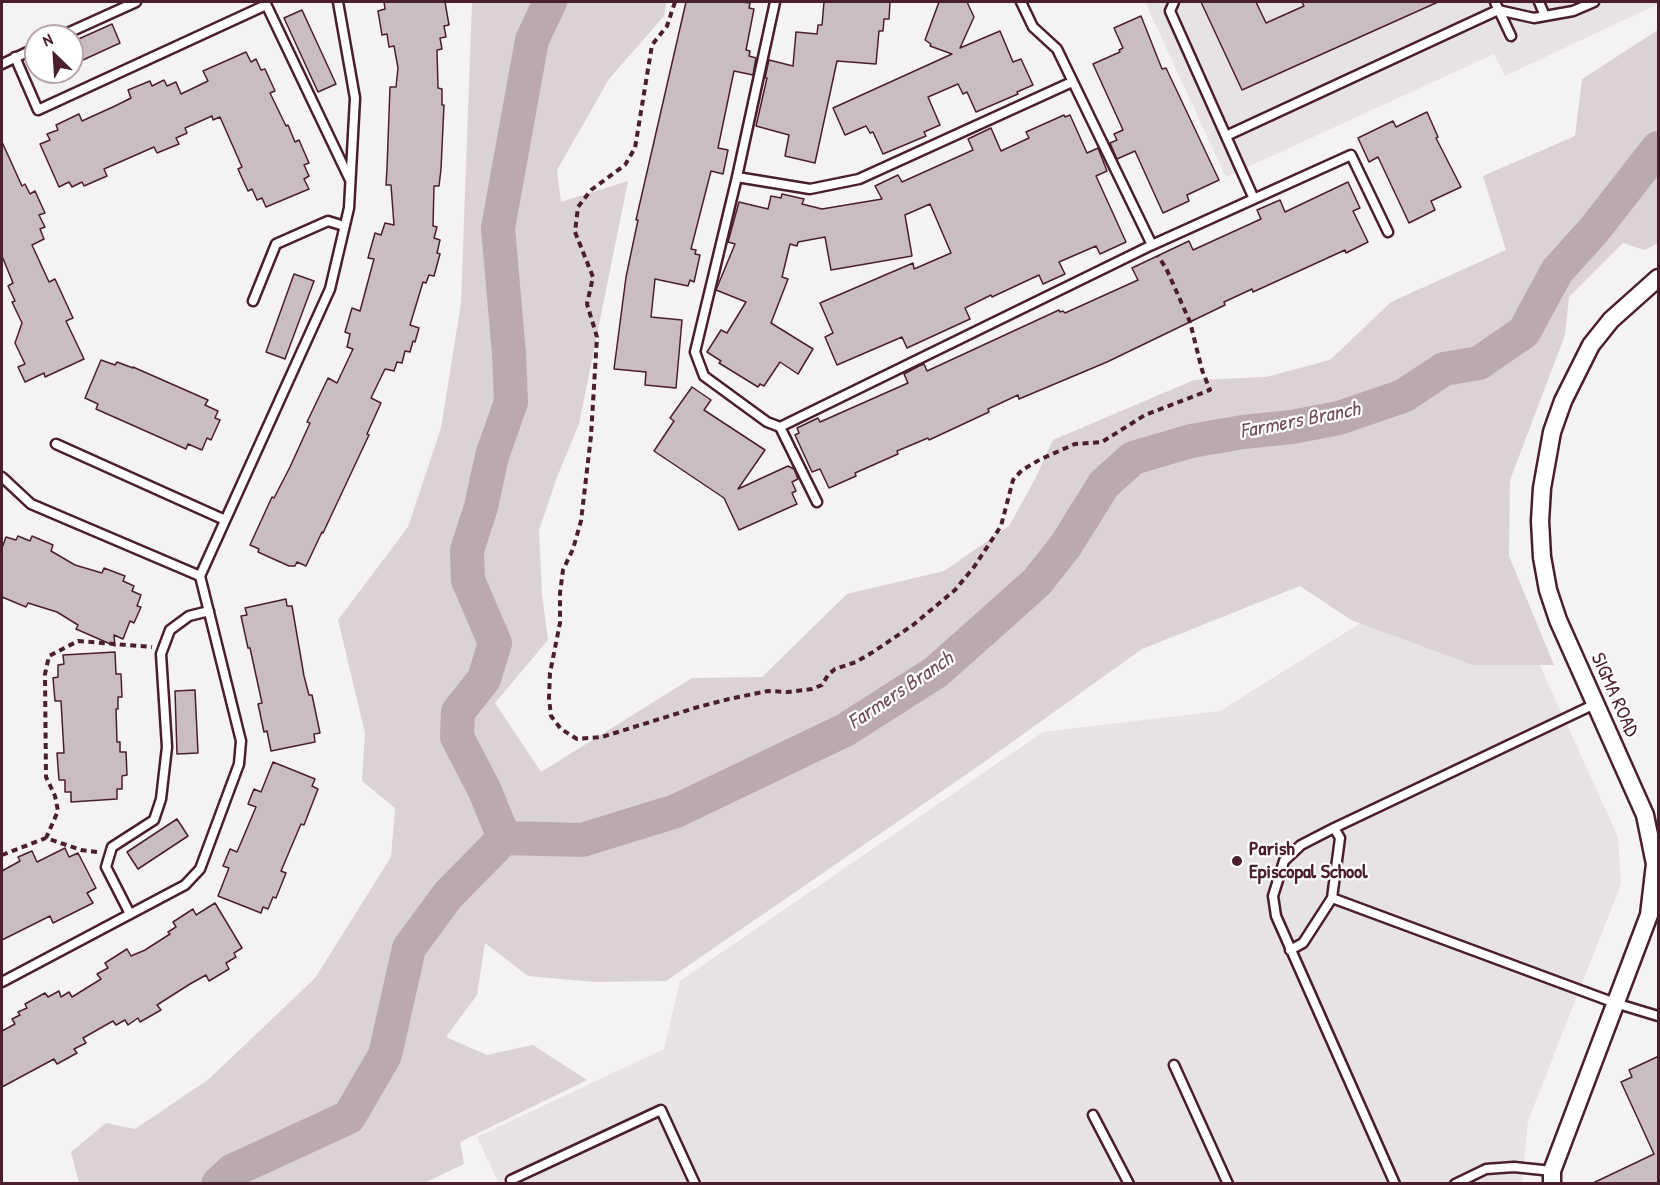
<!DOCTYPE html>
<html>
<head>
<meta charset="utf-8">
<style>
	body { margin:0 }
	#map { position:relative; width:1660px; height:1185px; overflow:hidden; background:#f4f2f2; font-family:"Patrick Hand",sans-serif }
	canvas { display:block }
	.frame { position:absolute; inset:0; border:3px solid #4a1f2b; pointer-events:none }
	.north { position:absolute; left:24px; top:24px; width:60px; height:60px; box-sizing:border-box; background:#fff; border:2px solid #b7a5aa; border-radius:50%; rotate:335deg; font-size:16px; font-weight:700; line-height:24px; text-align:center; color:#4a1f2b }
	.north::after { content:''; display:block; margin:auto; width:21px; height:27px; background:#4a1f2b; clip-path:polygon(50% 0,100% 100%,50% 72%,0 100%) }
</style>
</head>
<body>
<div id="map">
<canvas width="1660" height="1185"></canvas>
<div class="frame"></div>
<div class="north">N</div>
</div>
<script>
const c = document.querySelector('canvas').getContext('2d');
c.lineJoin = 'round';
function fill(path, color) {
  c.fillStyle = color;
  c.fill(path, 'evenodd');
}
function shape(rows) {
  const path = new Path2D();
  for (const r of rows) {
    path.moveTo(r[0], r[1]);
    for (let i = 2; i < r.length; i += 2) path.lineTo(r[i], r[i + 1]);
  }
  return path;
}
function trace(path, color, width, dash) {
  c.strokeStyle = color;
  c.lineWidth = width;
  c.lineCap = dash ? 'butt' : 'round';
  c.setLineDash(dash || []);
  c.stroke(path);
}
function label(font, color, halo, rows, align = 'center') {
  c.font = font + ' "Patrick Hand",sans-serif';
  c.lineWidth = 4.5;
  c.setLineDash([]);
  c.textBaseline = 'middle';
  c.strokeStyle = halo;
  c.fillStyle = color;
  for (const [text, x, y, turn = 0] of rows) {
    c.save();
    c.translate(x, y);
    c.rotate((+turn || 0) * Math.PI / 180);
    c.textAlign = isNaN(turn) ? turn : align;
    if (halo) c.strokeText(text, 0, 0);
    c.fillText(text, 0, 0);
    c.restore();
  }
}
const built = shape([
	[1145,2,1658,2,1658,4,1505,76,1494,54,1226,177],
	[1485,545,1618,837,1621,884,1528,1121,1522,1183,499,1184,477,1137,664,1049,680,981,1043,732,1220,711]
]);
const green = shape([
	[472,2,666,2,664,16,609,79,557,170,561,202,628,181,579,424,557,477,539,530,542,594,548,640,495,703,541,772,692,678,762,677,847,594,944,571,1009,526,1035,479,1053,440,1194,380,1266,377,1330,360,1391,302,1506,250,1483,176,1575,136,1582,79,1658,30,1658,243,1645,250,1623,243,1569,297,1565,335,1510,480,1509,556,1554,665,1473,665,1351,620,1300,586,1142,649,980,765,666,981,595,982,528,976,485,943,477,995,446,1037,487,1055,533,1045,587,1080,460,1142,464,1164,424,1183,79,1183,71,1152,106,1123,135,1129,209,1079,315,978,391,857,395,808,362,781,365,733,338,620,408,527,441,428,461,303]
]);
const river = shape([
	[504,838,485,791,457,737,458,712,484,679,495,643,468,580,467,550,481,507,492,456,511,402,509,354,498,228,532,40,550,2],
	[218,1184,232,1171,349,1117,385,1055,409,948,448,895,504,838,582,840,676,811,845,730,936,672,1037,582,1066,545,1104,484,1133,458,1191,441,1243,432,1292,427,1339,418,1403,396,1444,369,1479,363,1524,332,1557,271,1594,230,1658,148]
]);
const building = shape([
	[384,2,445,2,449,25,444,26,446,37,440,38,442,49,437,50,438,88,442,89,442,105,444,105,441,169,439,186,434,186,433,226,437,227,434,238,440,240,437,253,440,254,434,276,429,275,426,283,423,282,410,325,419,328,415,342,413,341,410,352,405,351,402,363,397,362,394,371,385,369,371,398,381,403,367,434,369,435,323,533,322,532,306,566,297,562,295,566,289,566,258,552,259,549,250,545,272,497,274,498,290,467,310,423,307,422,328,378,337,383,353,349,347,347,350,334,345,332,352,308,360,311,374,259,368,258,375,233,381,235,385,223,394,225,391,185,386,185,387,168,390,87,396,87,398,68,394,46,389,47,387,34,382,35,378,11,385,9,384,2],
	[686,2,741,2,750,3,749,8,754,9,746,50,750,51,749,56,756,58,753,75,734,71,718,148,728,150,723,174,711,171,691,249,696,250,695,254,700,255,694,282,690,280,688,286,655,279,651,317,682,320,676,388,645,385,646,372,614,369,626,277,638,220,636,220,686,2],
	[824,2,890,2,889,19,884,19,883,31,879,31,876,64,837,61,815,163,785,156,789,135,756,126,767,78,765,78,769,60,793,66,796,32,817,34,818,25,822,25,824,2],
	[939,2,967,2,974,17,960,48,1000,31,1013,62,1021,59,1033,85,1017,92,1018,94,976,112,967,92,963,94,958,84,928,97,940,125,924,132,926,136,883,154,873,132,870,133,866,126,845,135,833,108,952,54,930,46,931,44,925,40,939,2],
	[1201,2,1256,2,1266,23,1304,6,1302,2,1438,2,1242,90,1201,2],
	[302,10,336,84,318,92,284,18,302,10],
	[1141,16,1162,69,1166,68,1219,180,1187,195,1189,201,1163,213,1135,151,1117,159,1110,143,1117,140,1114,134,1123,130,1093,64,1120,52,1119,50,1123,48,1114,28,1141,16],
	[112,24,120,43,72,65,72,42,112,24],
	[246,52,251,62,256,59,261,70,265,69,275,91,270,93,286,126,288,125,295,142,299,140,309,163,304,165,309,176,304,179,309,189,266,207,262,198,257,200,252,189,248,191,238,169,242,167,220,117,213,120,212,116,185,128,187,133,176,138,179,144,157,153,154,147,104,169,107,176,84,186,82,182,72,187,69,182,59,187,40,144,50,140,47,134,58,130,56,125,79,114,82,121,115,106,131,98,128,90,150,81,152,86,164,80,167,86,176,82,181,94,208,81,203,71,246,52],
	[1427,112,1438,137,1436,138,1461,187,1431,201,1435,210,1409,223,1378,157,1369,162,1358,138,1393,121,1396,127,1427,112],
	[1064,115,1065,117,1070,115,1087,153,1098,148,1107,171,1096,176,1126,242,1100,254,1096,246,1059,262,1065,274,1043,284,1039,275,992,297,991,295,965,308,970,319,907,348,902,337,837,365,825,337,833,333,820,303,913,263,914,269,951,253,930,204,905,215,912,256,831,270,825,237,798,242,797,246,790,244,782,277,788,279,771,323,813,349,798,374,780,362,764,386,760,384,758,387,719,363,721,361,707,352,721,330,727,333,746,302,716,290,735,244,728,242,739,202,768,209,771,196,781,198,782,194,804,199,802,204,822,209,882,199,875,186,898,175,902,182,973,150,968,139,991,128,1001,151,1029,138,1026,132,1064,115],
	[2,142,22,186,25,184,30,194,35,191,45,213,39,215,45,227,40,229,44,239,32,245,49,282,55,279,73,318,66,321,84,359,45,377,44,373,25,382,18,367,25,364,15,343,22,323,12,302,15,301,8,286,13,283,2,256,2,142],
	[1348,182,1360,208,1353,211,1368,242,1346,253,1345,250,1253,292,1252,289,1224,302,1225,305,1107,362,1019,399,1018,395,988,409,989,412,929,440,928,438,897,451,898,454,855,473,856,476,829,488,820,469,812,472,795,435,799,433,797,428,818,418,820,422,908,383,904,374,919,366,924,364,927,371,1059,310,1060,312,1063,311,1065,313,1138,280,1132,268,1189,241,1193,250,1261,219,1257,210,1280,200,1285,212,1348,182],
	[294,274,314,281,285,359,266,352,294,274],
	[101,360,115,365,117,362,133,368,133,367,208,400,205,405,218,411,215,418,220,420,211,440,207,438,202,450,188,444,186,449,96,409,98,404,85,398,101,360],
	[692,387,711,400,704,410,765,450,738,489,788,466,794,469,798,479,792,482,796,491,792,493,797,504,739,530,724,498,654,451,674,421,670,418,692,387],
	[18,536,30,541,32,536,53,545,51,551,75,565,102,573,104,568,125,576,123,581,134,586,132,591,141,595,137,606,141,607,134,623,130,621,123,639,114,635,115,646,76,629,78,625,57,612,28,603,26,607,2,597,2,548,6,537,16,540,18,536],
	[286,599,287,606,292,606,304,676,309,695,312,695,320,733,314,734,315,742,271,751,267,731,264,732,258,704,262,703,250,648,248,648,241,616,247,615,245,608,286,599],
	[115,652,116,674,121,674,122,697,118,697,118,709,116,709,117,742,120,742,120,752,126,752,127,775,122,776,122,789,117,789,117,799,71,802,71,792,65,792,65,780,59,780,57,753,64,753,61,701,55,701,53,678,58,677,58,665,64,664,63,655,115,652],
	[195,690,198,753,177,754,175,691,195,690],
	[273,762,315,779,312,786,318,789,304,825,301,824,281,871,286,873,276,898,273,897,268,909,263,907,261,913,218,896,229,868,223,866,230,849,237,852,256,807,248,804,254,789,261,792,273,762],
	[177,819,188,836,138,869,127,852,177,819],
	[65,848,69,857,78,853,96,888,87,893,93,903,53,923,50,916,2,940,2,871,20,861,18,857,32,851,37,862,65,848],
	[215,903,242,948,234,953,236,957,226,963,229,969,209,981,206,975,190,984,157,1005,161,1010,140,1022,138,1018,128,1025,125,1020,116,1025,113,1021,83,1038,86,1043,74,1049,77,1053,57,1064,54,1059,2,1087,2,1031,15,1024,12,1019,20,1015,18,1012,27,1008,25,1004,45,993,48,997,59,991,61,997,69,992,72,997,101,979,97,974,108,968,105,963,127,949,131,956,145,950,170,934,168,932,176,927,173,922,193,909,196,915,215,903],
	[1659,1056,1659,1184,1591,1184,1654,1154,1621,1082,1632,1077,1629,1070,1659,1056]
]);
const path = shape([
	[675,2,667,26,652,45,635,148,625,165,591,190,578,207,575,232,593,277,587,304,597,337,591,436,581,521,573,549,563,570,560,593,560,623,550,673,549,698,551,716,561,729,577,739,602,737,698,707,729,699,768,691,788,692,812,689,822,685,828,675,835,669,856,662,873,652,913,625,955,590,974,567,1001,526,1013,480,1022,470,1041,459,1075,444,1102,442,1145,415,1210,390,1202,370,1190,322,1166,268,1158,256],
	[97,852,81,850,46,838,58,811,55,796,46,777,45,674,49,656,78,641,152,647],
	[2,855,46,838]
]);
const service = shape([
	[265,2,350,180],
	[775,2,737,177,695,352,704,376,767,422,780,427,1152,245,1057,49,1033,27,1021,2],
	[1174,2,1170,11,1254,199],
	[1495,2,1511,36],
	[1539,2,1545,16],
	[61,36,136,2],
	[15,57,38,110,266,5],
	[2,64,36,48],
	[1226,136,1498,10,1534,18,1573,11,1594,2],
	[737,177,810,189,859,179,1072,82],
	[1152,245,1351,155,1388,232],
	[253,301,276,244,328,221,344,226],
	[780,427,817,502],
	[56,444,225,520],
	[2,477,31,504,200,576,241,741,239,764,200,869,185,885,2,982],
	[200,576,330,289,349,208,355,98,338,2],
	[1332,898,1615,1003,1658,1016],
	[130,914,106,867,112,847,154,820,161,799,167,747,161,654,170,630,189,616,209,611],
	[1290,950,1303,943,1332,898,1340,838,1334,828],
	[1174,1065,1228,1184],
	[1093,1115,1129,1184],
	[513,1184,511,1180,661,1110,695,1184],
	[1395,1184,1276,916,1273,896,1284,861,1301,845,1334,828,1595,704],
	[1455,1184,1486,1169,1514,1167,1552,1171]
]);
const minor = shape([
	[1552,1184,1552,1171,1649,915,1655,864,1645,815,1558,620,1548,590,1542,557,1540,521,1542,488,1552,432,1563,401,1591,345,1611,320,1658,278]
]);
const markers = [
	[1237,861,6,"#4a1f2b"]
];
const streetNames = [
	["SIGMA ROAD",1614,695,66]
];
const poiNames = [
	["Parish",1249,850],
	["Episcopal School",1249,873]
];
const waterNames = [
	["Farmers Branch",1300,421,-11],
	["Farmers Branch",901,691,-34]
];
fill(built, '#e7e2e3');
fill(green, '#dbd2d5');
trace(river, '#baa9ae', 34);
fill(building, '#cabdc1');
trace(building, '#4a1f2b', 1.5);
trace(service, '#4a1f2b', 13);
trace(minor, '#4a1f2b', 21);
trace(path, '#4a1f2b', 4, [6, 4.5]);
trace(service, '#fff', 8);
trace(minor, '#fff', 16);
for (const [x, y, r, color] of markers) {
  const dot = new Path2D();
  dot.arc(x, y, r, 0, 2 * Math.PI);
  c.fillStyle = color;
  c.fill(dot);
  trace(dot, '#fff', 2);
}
label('20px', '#4a1f2b', '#fff', streetNames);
label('bold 20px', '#4a1f2b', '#fff', poiNames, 'left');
label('italic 21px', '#714f59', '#fff', waterNames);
</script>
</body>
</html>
